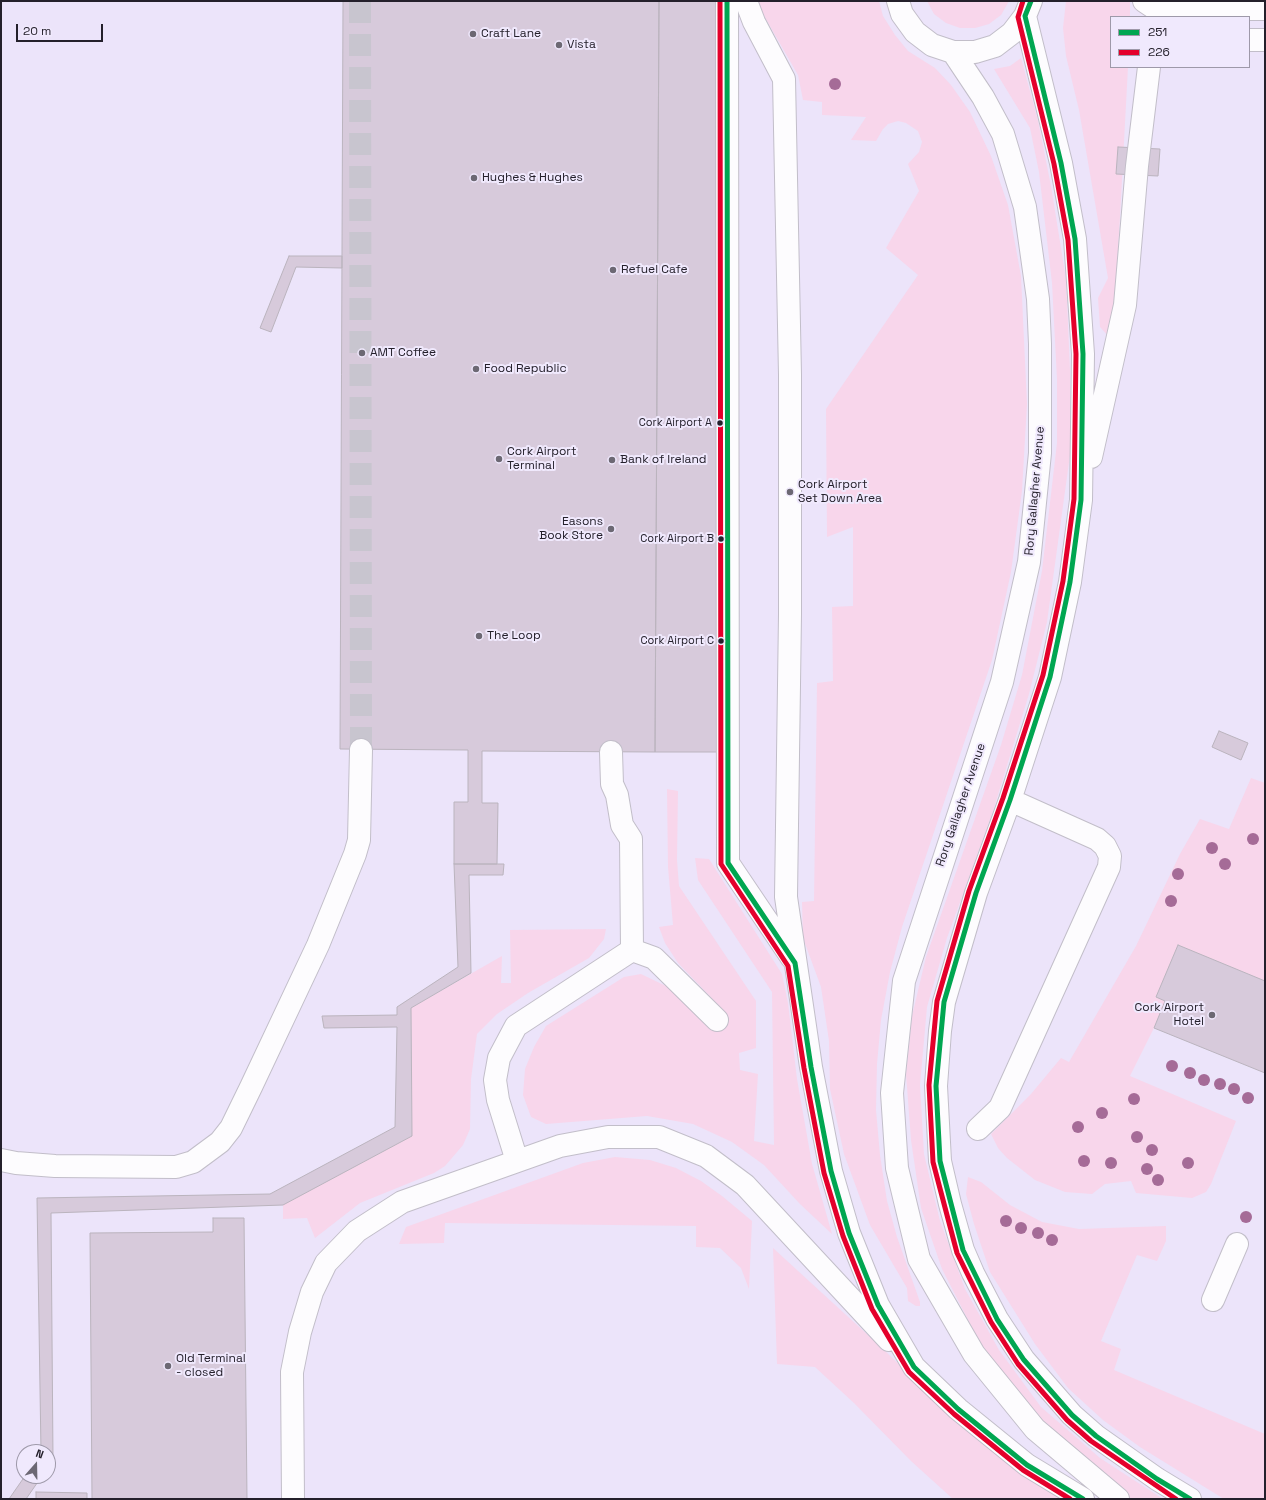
<!DOCTYPE html>
<html>
<head>
<meta charset="utf-8">
<style>
	body { margin:0 }
	#map { position:relative; width:1266px; height:1500px; overflow:hidden; background:#f1eef8; font-family:"Space Grotesk",sans-serif }
	canvas { display:block }
	.frame { position:absolute; inset:0; border:2px solid #24202b; pointer-events:none }
	.legend { position:absolute; left:1110px; top:16px; width:140px; height:52px; box-sizing:border-box; background:#f0e9fd; border:1px solid #9e99a9; margin:0; padding:5px 7px; list-style:none; font-size:12px; color:#24202b }
	.legend li { display:flex; align-items:center; gap:8px; height:20px }
	.legend b { width:20px; border:1px solid #9e99a9 }
	.north { position:absolute; left:16px; top:1444px; width:40px; height:40px; box-sizing:border-box; background:#f0e9fd; border:1px solid #9e99a9; border-radius:50%; rotate:20deg; font-size:11px; font-weight:700; line-height:16px; text-align:center; color:#24202b }
	.north::after { content:''; display:block; margin:auto; width:14px; height:18px; background:#6c6873; clip-path:polygon(50% 0,100% 100%,50% 72%,0 100%) }
	.scale { position:absolute; left:16px; top:24px; width:87px; height:18px; box-sizing:border-box; border:2px solid #24202b; border-top:0; padding-left:5px; font-size:12px; line-height:14px; white-space:nowrap; color:#24202b; -webkit-text-stroke:3px #f0e9fd; paint-order:stroke }
</style>
</head>
<body>
<div id="map">
<canvas width="1266" height="1500"></canvas>
<div class="frame"></div>
<ul class="legend">
<li><b style="height:5px;background:#00a651"></b>251</li>
<li><b style="height:5px;background:#e4002b"></b>226</li>
</ul>
<div class="north">N</div>
<div class="scale">20 m</div>
</div>
<script>
const c = document.querySelector('canvas').getContext('2d');
c.lineJoin = 'round';
function fill(path, color) {
  c.fillStyle = color;
  c.fill(path, 'evenodd');
}
function shape(rows) {
  const path = new Path2D();
  for (const r of rows) {
    path.moveTo(r[0], r[1]);
    for (let i = 2; i < r.length; i += 2) path.lineTo(r[i], r[i + 1]);
  }
  return path;
}
function trace(path, color, width, dash) {
  c.strokeStyle = color;
  c.lineWidth = width;
  c.lineCap = dash ? 'butt' : 'round';
  c.setLineDash(dash || []);
  c.stroke(path);
}
function label(font, color, halo, rows, align = 'center') {
  c.font = font + ' "Space Grotesk",sans-serif';
  c.lineWidth = 4;
  c.setLineDash([]);
  c.textBaseline = 'middle';
  c.strokeStyle = halo;
  c.fillStyle = color;
  for (const [text, x, y, turn = 0] of rows) {
    c.save();
    c.translate(x, y);
    c.rotate((+turn || 0) * Math.PI / 180);
    c.textAlign = isNaN(turn) ? turn : align;
    if (halo) c.strokeText(text, 0, 0);
    c.fillText(text, 0, 0);
    c.restore();
  }
}
const built = shape([
	[1,1,1265,1,1265,1499,1,1499],
	[1111,17,1249,17,1249,67,1111,67],
	[24,1452,48,1452,48,1476,24,1476]
]);
const green = shape([
	[758,1,879,1,883,16,895,35,908,51,935,68,951,85,970,112,991,156,1008,205,1021,276,1027,404,1022,491,1011,572,992,660,902,927,890,972,881,1020,877,1064,876,1110,880,1155,887,1201,897,1237,920,1302,920,1306,916,1306,908,1301,907,1288,870,1225,844,1154,830,1089,829,1041,821,987,803,938,802,902,814,901,817,683,833,681,832,607,853,606,853,527,827,537,826,409,918,275,886,248,919,191,908,164,919,152,922,142,918,131,906,123,898,121,888,124,883,129,876,141,851,140,866,117,822,115,822,102,803,100,798,75,763,14],
	[927,1,1009,1,1001,15,989,24,975,28,960,28,946,23,934,14],
	[1066,1,1130,1,1130,17,1111,17,1111,67,1128,67,1120,217,1113,330,1110,338,1100,327,1098,298,1108,278,1079,110,1066,56,1063,28],
	[1021,58,1038,121,1051,186,1066,279,1070,370,1070,455,1047,622,1029,694,993,811,947,938,927,1007,920,1085,924,1154,940,1221,965,1289,999,1350,1041,1407,1100,1458,1163,1499,1132,1499,1117,1490,1044,1426,986,1355,942,1269,921,1208,911,1140,906,1074,912,1016,926,957,1001,745,1022,675,1042,571,1057,443,1057,379,1052,283,1039,172,1030,128,994,69,1010,66],
	[1251,778,1265,783,1265,981,1178,945,1156,997,1165,1001,1154,1028,1130,1076,1236,1121,1211,1184,1206,1192,1192,1198,1136,1193,1131,1181,1105,1184,1092,1194,1065,1192,1035,1180,1007,1158,998,1148,991,1134,1031,1094,1061,1058,1069,1062,1136,946,1180,854,1200,819,1229,829],
	[667,789,678,791,677,860,679,886,756,1001,756,1048,739,1053,740,1070,758,1074,754,1141,774,1145,772,992,698,880,695,858,709,859,782,974,788,1003,797,1079,812,1164,832,1234,800,1204,764,1165,732,1142,693,1124,647,1116,546,1124,531,1117,523,1095,525,1069,534,1047,546,1026,624,977,641,974,668,987,709,1028,725,1012,678,963,665,943,659,927,673,925,668,867],
	[606,929,604,939,589,958,528,993,497,1014,477,1034,471,1079,470,1129,463,1145,445,1166,434,1173,360,1203,315,1238,307,1218,283,1219,283,1205,412,1136,411,1008,502,956,501,983,511,983,510,930],
	[615,1157,650,1160,676,1168,701,1181,722,1196,752,1221,749,1289,741,1268,720,1248,696,1247,696,1226,445,1223,444,1243,399,1244,406,1227,583,1163],
	[968,1177,981,1182,1010,1205,1042,1222,1079,1229,1166,1226,1166,1241,1157,1261,1137,1255,1101,1341,1121,1349,1114,1370,1265,1434,1265,1499,1224,1499,1140,1447,1103,1420,1068,1388,1035,1344,990,1272,974,1224,966,1194],
	[773,1248,882,1348,946,1410,999,1455,1060,1499,953,1499,911,1461,854,1403,815,1367,777,1364]
]);
const building = shape([
	[343,1,659,1,655,752,482,751,482,803,498,803,497,864,454,864,454,802,468,802,468,750,340,749,343,1],
	[659,1,737,1,734,752,655,752,659,1],
	[1118,147,1160,149,1158,176,1116,174,1118,147],
	[289,256,342,256,342,268,296,267,271,332,260,328,289,256],
	[1219,731,1248,743,1241,760,1212,747,1219,731],
	[454,864,504,864,503,875,469,875,471,973,411,1008,412,1136,283,1205,51,1213,53,1459,48,1466,48,1452,41,1452,37,1198,270,1194,395,1127,397,1027,324,1028,322,1016,397,1015,397,1007,458,967,454,864],
	[1178,945,1265,981,1265,1073,1154,1028,1165,1001,1156,997,1178,945],
	[213,1218,244,1218,247,1499,92,1499,90,1233,213,1232,213,1218],
	[25,1476,42,1476,26,1499,9,1499,25,1476],
	[36,1492,87,1493,87,1499,36,1499,36,1492]
]);
const minorTunnel = shape([
	[360,1,361,750]
]);
const minor = shape([
	[727,1,728,863,792,958],
	[746,1,754,22,784,79,790,375,790,614,786,897,811,1067,831,1171,849,1233,878,1305,914,1367,958,1409,1027,1465,1083,1499],
	[898,1,902,14,915,32,932,45,953,52,975,52,995,46,1012,33,1025,16,1031,1],
	[1144,1,1156,9,1265,9],
	[1025,16,1061,163,1075,239,1083,354,1081,500,1070,582,1050,677,1010,800,976,893,944,1002,940,1031,936,1086,940,1161,950,1204,963,1250,973,1273,997,1319,1024,1360,1072,1415,1096,1436,1157,1479,1190,1499],
	[1249,40,1265,40],
	[953,52,983,97,1003,134,1025,207,1038,299,1040,344,1040,453,1029,562,1002,682,904,981,892,1093,897,1168,919,1259,974,1354,1035,1429,1118,1499],
	[1091,457,1125,305,1137,166,1149,67],
	[632,950,654,958,717,1020],
	[978,1129,1000,1108,1109,867,1110,856,1105,846,1097,839,1010,800],
	[1,1160,16,1163,55,1166,176,1167,193,1162,220,1142,231,1128,251,1087,318,945,355,854,359,840,361,750],
	[517,1161,498,1100,495,1080,499,1058,516,1026,632,950,631,839,622,825,617,795,612,784,611,752],
	[1213,1300,1237,1244],
	[293,1499,292,1372,300,1332,312,1292,326,1263,357,1231,402,1202,560,1146,608,1137,659,1137,706,1156,745,1185,889,1340]
]);
const bus1 = shape([
	[727,1,728,863,795,963,811,1067,831,1171,849,1233,878,1305,914,1367,958,1409,1027,1465,1083,1499],
	[1031,1,1025,16,1061,163,1075,239,1083,354,1081,500,1070,582,1050,677,1010,800,976,893,944,1002,936,1086,940,1161,963,1250,997,1319,1024,1360,1072,1415,1096,1436,1157,1479,1190,1499]
]);
const bus2 = shape([
	[720,1,721,864,788,966,804,1068,824,1173,843,1236,872,1309,909,1372,954,1414,1023,1470,1070,1499],
	[1023,1,1018,17,1054,164,1068,240,1076,354,1074,499,1063,581,1043,675,1003,798,969,891,937,1001,929,1085,933,1162,957,1253,991,1322,1018,1364,1067,1420,1091,1441,1176,1499]
]);
const trees = [
	[835,84],
	[1253,839],
	[1212,848],
	[1225,864],
	[1178,874],
	[1171,901],
	[1172,1066],
	[1190,1073],
	[1204,1080],
	[1220,1084],
	[1234,1089],
	[1248,1098],
	[1134,1099],
	[1102,1113],
	[1078,1127],
	[1137,1137],
	[1152,1150],
	[1084,1161],
	[1111,1163],
	[1188,1163],
	[1147,1169],
	[1158,1180],
	[1246,1217],
	[1006,1221],
	[1021,1228],
	[1038,1233],
	[1052,1240]
];
const markers = [
	[473,34,4,"#6c6873"],
	[559,45,4,"#6c6873"],
	[474,178,4,"#6c6873"],
	[613,270,4,"#6c6873"],
	[362,353,4,"#6c6873"],
	[476,369,4,"#6c6873"],
	[720,423,3.5,"#24202b"],
	[499,459,4,"#6c6873"],
	[612,460,4,"#6c6873"],
	[790,492,4,"#6c6873"],
	[611,529,4,"#6c6873"],
	[721,539,3.5,"#24202b"],
	[479,636,4,"#6c6873"],
	[721,641,3.5,"#24202b"],
	[1212,1015,4,"#6c6873"],
	[168,1366,4,"#6c6873"]
];
const busNames = [
	["Cork Airport A",712,423],
	["Cork Airport B",714,539],
	["Cork Airport C",714,641]
];
const poiNames = [
	["Craft Lane",481,34],
	["Vista",567,45],
	["Hughes & Hughes",482,178],
	["Refuel Cafe",621,270],
	["AMT Coffee",370,353],
	["Food Republic",484,369],
	["Cork Airport",507,452],
	["Terminal",507,466],
	["Bank of Ireland",620,460],
	["Cork Airport",798,485],
	["Set Down Area",798,499],
	["Easons",603,522,"right"],
	["Book Store",603,536,"right"],
	["The Loop",487,636],
	["Cork Airport",1204,1008,"right"],
	["Hotel",1204,1022,"right"],
	["Old Terminal",176,1359],
	["- closed",176,1373]
];
const streetNames = [
	["Rory Gallagher Avenue",1035,491,-85],
	["Rory Gallagher Avenue",961,805,-71]
];
fill(built, '#ece4fa');
fill(green, '#f8d6eb');
fill(building, '#d7cadb');
trace(building, '#bbb4be', 1);
trace(minorTunnel, '#c8c5cf', 22, [22, 11]);
trace(minor, '#c2bec9', 24);
trace(minor, '#fdfcfe', 22);
trace(bus1, '#00a651', 5);
trace(bus2, '#e4002b', 5);
c.fillStyle = '#a56b97';
for (const [x, y] of trees) {
  c.beginPath();
  c.arc(x, y, 6, 0, 2 * Math.PI);
  c.fill();
}
for (const [x, y, r, color] of markers) {
  const dot = new Path2D();
  dot.arc(x, y, r, 0, 2 * Math.PI);
  c.fillStyle = color;
  c.fill(dot);
  trace(dot, '#f0e9fd', 1.5);
}
label('11px', '#24202b', '#f0e9fd', busNames, 'right');
label('12px', '#24202b', '#f0e9fd', poiNames, 'left');
label('12px', '#24202b', '#f0e9fd', streetNames);
</script>
</body>
</html>
